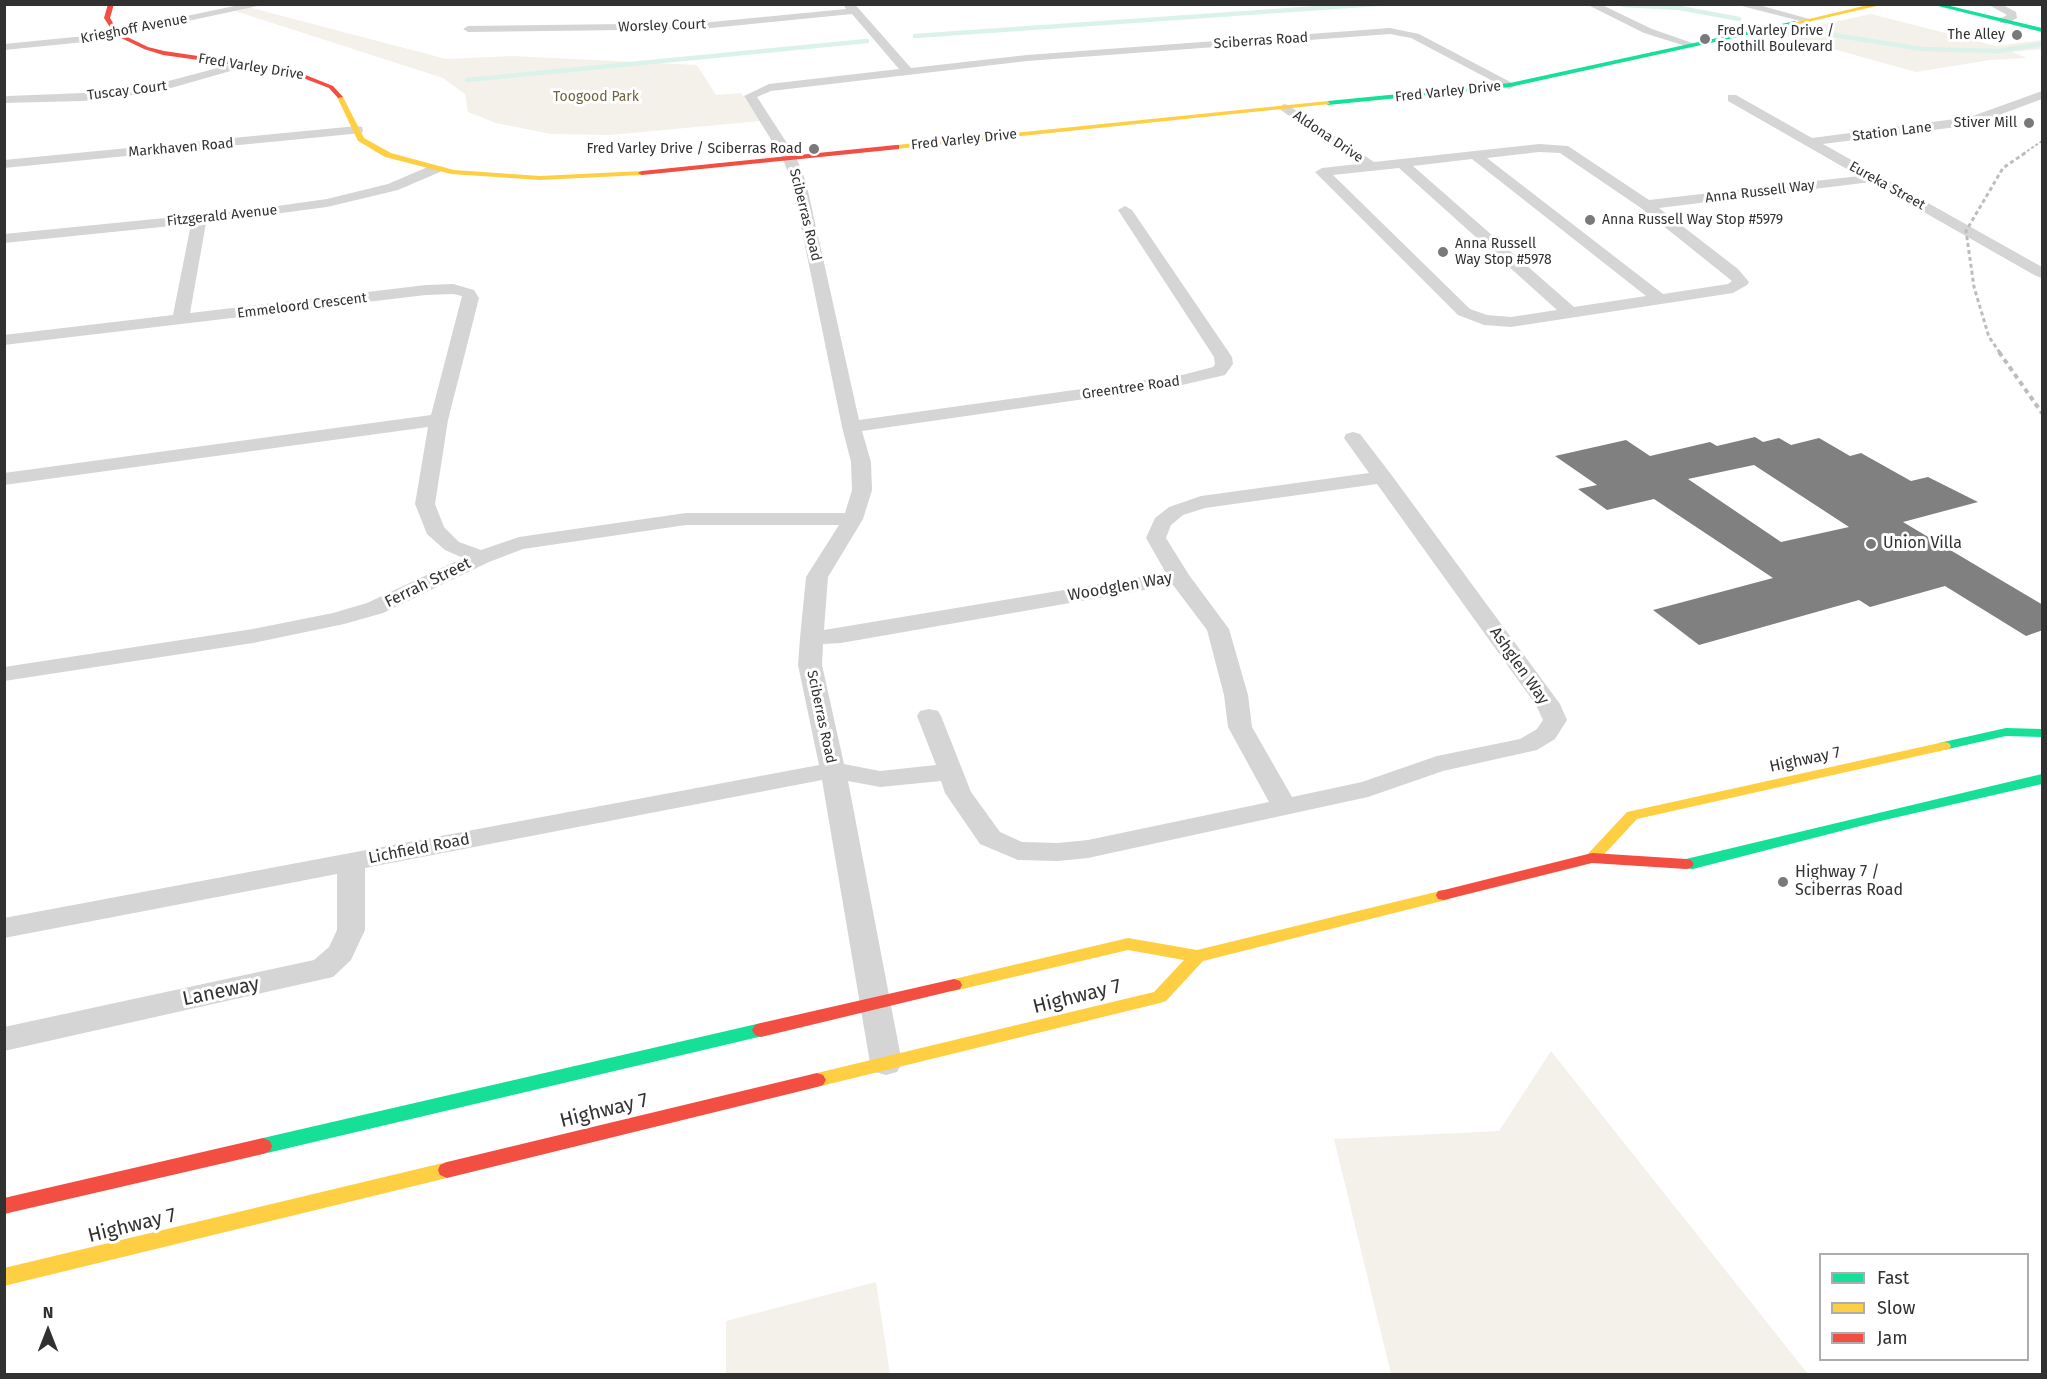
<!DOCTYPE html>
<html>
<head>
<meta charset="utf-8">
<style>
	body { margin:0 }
	#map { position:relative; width:2047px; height:1379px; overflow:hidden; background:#fff; font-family:"Fira Sans",sans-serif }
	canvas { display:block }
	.frame { position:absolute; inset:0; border:6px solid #313131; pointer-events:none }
	.legend { position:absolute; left:1819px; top:1253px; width:210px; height:108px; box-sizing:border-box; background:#fff; border:2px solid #adadad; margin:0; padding:8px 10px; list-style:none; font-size:18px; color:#313131 }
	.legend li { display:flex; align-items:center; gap:12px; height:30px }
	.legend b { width:30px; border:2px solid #adadad }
	.north { position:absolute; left:18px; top:1301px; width:60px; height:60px; -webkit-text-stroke:4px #fff; paint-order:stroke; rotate:0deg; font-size:16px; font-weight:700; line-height:24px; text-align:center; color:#313131 }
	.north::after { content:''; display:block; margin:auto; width:21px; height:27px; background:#313131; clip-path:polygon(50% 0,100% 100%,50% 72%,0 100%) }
</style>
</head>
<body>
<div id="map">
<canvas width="2047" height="1379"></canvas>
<div class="frame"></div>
<ul class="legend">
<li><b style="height:8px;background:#16e098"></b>Fast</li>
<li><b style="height:8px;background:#ffcf43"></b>Slow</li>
<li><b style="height:8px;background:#f24e42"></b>Jam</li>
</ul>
<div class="north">N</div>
</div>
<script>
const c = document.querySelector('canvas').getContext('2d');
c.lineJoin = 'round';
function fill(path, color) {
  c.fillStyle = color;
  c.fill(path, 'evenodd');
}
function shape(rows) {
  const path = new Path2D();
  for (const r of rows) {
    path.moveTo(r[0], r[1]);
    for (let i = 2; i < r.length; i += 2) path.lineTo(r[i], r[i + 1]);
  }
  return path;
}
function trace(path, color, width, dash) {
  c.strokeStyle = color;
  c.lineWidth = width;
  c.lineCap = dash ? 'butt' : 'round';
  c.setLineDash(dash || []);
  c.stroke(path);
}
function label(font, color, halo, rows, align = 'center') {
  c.font = font + ' "Fira Sans",sans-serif';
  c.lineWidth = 6;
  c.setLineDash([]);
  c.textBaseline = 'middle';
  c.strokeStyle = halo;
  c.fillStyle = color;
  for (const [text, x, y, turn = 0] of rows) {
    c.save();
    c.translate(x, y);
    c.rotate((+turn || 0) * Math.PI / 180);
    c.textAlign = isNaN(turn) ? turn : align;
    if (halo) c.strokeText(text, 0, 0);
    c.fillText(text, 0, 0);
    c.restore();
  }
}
const green = shape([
	[248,7,446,59,512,56,697,65,716,95,741,93,760,121,610,135,551,134,496,123,468,112,465,94,443,78,232,10],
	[1871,14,1996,46,2042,40,2042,49,2012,52,2027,58,1990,60,1916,72,1779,34],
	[1551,1051,1808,1374,1391,1374,1334,1139,1499,1131],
	[876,1282,890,1374,726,1374,726,1321]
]);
const stream = shape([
	[1624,5,1680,8,1739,19],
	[1815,32,1922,49,1998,51,2042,44],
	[915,36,1377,4],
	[467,80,867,41]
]);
const building = shape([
	[1755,437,1763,442,1779,438,1791,445,1819,438,1850,456,1861,453,1911,481,1928,477,1978,502,1903,522,2043,605,2043,630,2026,636,1945,586,1870,607,1859,600,1699,645,1653,610,1773,578,1654,499,1607,510,1578,489,1597,485,1555,456,1626,440,1650,456,1710,442,1717,446],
	[1754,465,1849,527,1781,542,1688,479]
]);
const street = shape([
	[244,4,267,4,95,41,4,50,4,44,95,35,244,4],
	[843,4,854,4,859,9,911,68,1027,55,1390,28,1419,34,1516,85,1510,89,1506,88,1411,38,1390,34,1027,61,771,91,757,97,796,157,806,182,859,420,1182,375,1213,367,1215,364,1214,357,1118,210,1125,206,1132,210,1232,357,1233,364,1225,375,1182,385,862,431,871,462,872,490,863,519,828,577,824,630,1166,573,1146,538,1155,518,1169,507,1201,496,1369,473,1344,438,1346,434,1353,432,1360,434,1390,473,1560,704,1567,720,1555,739,1537,750,1443,771,1368,797,1088,858,1058,861,1018,860,980,844,945,793,941,781,880,787,848,781,902,1063,897,1072,886,1075,875,1072,870,1063,822,780,365,868,365,930,351,960,333,977,4,1051,4,1027,314,960,329,947,337,930,337,874,4,938,4,918,819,765,798,665,800,638,806,577,839,525,686,525,523,549,489,562,383,613,344,624,253,643,4,681,4,667,253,629,333,613,367,603,463,558,445,550,427,534,415,504,428,427,4,485,4,473,431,415,462,296,453,294,426,295,4,345,4,335,173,315,191,224,4,243,4,234,256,209,327,199,388,184,430,166,440,166,442,169,440,172,398,190,327,207,206,223,190,313,426,285,453,284,474,290,479,298,448,420,435,504,444,527,459,542,481,550,519,537,686,513,845,513,852,490,851,462,842,427,792,182,782,157,744,96,769,84,899,69,852,14,701,29,468,32,463,29,468,26,701,23,846,9,843,4],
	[1377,484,1536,705,1543,720,1537,729,1520,739,1437,756,1362,782,1292,797,1252,727,1248,695,1229,629,1189,575,1166,538,1171,525,1183,515,1205,508,1377,484],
	[1173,585,1207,630,1224,695,1228,727,1269,802,1088,840,1058,843,1022,842,1000,832,971,792,941,716,938,711,929,709,920,711,917,716,936,765,880,771,844,764,822,665,823,644,841,643,1173,585],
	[1586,4,1600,4,1652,29,1698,45,1692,48,1644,33,1586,4],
	[1734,4,1755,4,1813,20,1808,23,1734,4],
	[1987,4,2001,4,2016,12,2017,18,2008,23,2000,23,2000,19,2007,15,1987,4],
	[244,61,250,64,248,66,157,92,83,101,4,103,4,97,8,96,83,93,157,84,244,61],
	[2042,91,2042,99,1972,125,1823,144,2042,267,2042,278,2036,276,1871,182,1659,208,1738,269,1749,282,1747,285,1733,293,1511,327,1484,325,1458,315,1315,172,1322,168,1358,164,1278,108,1284,104,1288,105,1374,162,1539,144,1568,146,1649,200,1859,176,1728,101,1728,95,1736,95,1812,138,1970,117,2042,91],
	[1539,152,1560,153,1641,208,1732,281,1728,284,1663,294,1487,158,1539,152],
	[1472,159,1646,296,1574,307,1413,166,1472,159],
	[1399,168,1557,310,1511,317,1487,315,1470,309,1333,175,1399,168],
	[357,126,362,127,363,130,362,133,4,168,4,160,357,126]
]);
const fast = shape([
	[1930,4,1942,4,2042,28,2042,32,1930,4],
	[1795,21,1797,24,1510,87,1328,105,1325,103,1328,101,1510,83,1795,21],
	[2006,728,2042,729,2042,737,2006,736,1944,750,1937,746,1939,743,2006,728],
	[2042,774,2042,784,1876,822,1693,869,1681,868,1678,864,1681,860,1686,859,2042,774],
	[761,1023,767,1025,770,1030,767,1035,263,1154,256,1151,254,1146,256,1141,263,1138,761,1023]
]);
const slow = shape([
	[1872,4,1885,4,1795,25,1792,23,1872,4],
	[340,95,343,97,364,138,391,153,454,170,540,176,642,171,646,173,642,175,540,180,451,174,385,157,358,141,337,97,340,95],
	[1328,101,1330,104,896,149,892,147,896,145,1328,101],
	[1944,742,1949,743,1951,746,1949,749,1637,819,1597,862,1592,863,1587,862,1584,858,1627,812,1944,742],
	[1444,890,1450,891,1452,895,1450,899,1203,961,1166,1001,1160,1003,817,1087,811,1085,808,1080,811,1075,817,1073,1154,992,1184,960,1128,950,954,991,948,989,946,985,948,981,954,979,1128,938,1197,950,1444,890],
	[447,1162,454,1165,456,1170,454,1175,447,1178,4,1286,4,1268,447,1162]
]);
const jam = shape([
	[108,4,114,4,110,18,119,33,148,47,164,51,293,70,333,86,343,97,338,98,329,88,290,73,163,55,144,49,115,35,104,18,108,4],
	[896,145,899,145,899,149,642,175,638,173,642,171,896,145],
	[1592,853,1686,859,1691,860,1694,864,1691,868,1686,869,1592,863,1444,900,1438,899,1436,895,1438,891,1444,890,1592,853],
	[954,979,960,981,962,985,960,989,761,1037,755,1035,752,1030,755,1025,761,1023,954,979],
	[817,1073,823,1075,826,1080,823,1085,817,1087,447,1178,440,1175,438,1170,440,1165,447,1162,817,1073],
	[263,1138,270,1141,272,1146,270,1151,263,1154,4,1214,4,1198,263,1138]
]);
const railFar2 = shape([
	[2023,154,2042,141]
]);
const railFar1 = shape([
	[2000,353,1989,337,1974,287,1966,231,2003,168,2025,153]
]);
const rail = shape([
	[1999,352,2042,413]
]);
const markers = [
	[2017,35,6,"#797979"],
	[1705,39,6,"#797979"],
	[2029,123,6,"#797979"],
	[814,149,6,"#797979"],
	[1590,220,6,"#797979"],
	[1443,252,6,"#797979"],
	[1871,544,6,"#797979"],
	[1783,882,6,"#797979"]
];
const farStreetnames = [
	["Worsley Court",662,26,-2],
	["Krieghoff Avenue",134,29,-11],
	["Sciberras Road",1261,41,-4],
	["Fred Varley Drive",251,67,9],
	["Tuscay Court",127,91,-7],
	["Fred Varley Drive",1448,92,-6],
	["Station Lane",1892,132,-7],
	["Aldona Drive",1328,137,34],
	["Fred Varley Drive",964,140,-6],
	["Markhaven Road",181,148,-5],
	["Eureka Street",1887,186,29],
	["Anna Russell Way",1760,192,-7],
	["Sciberras Road",805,215,76],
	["Fitzgerald Avenue",222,216,-6],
	["Emmeloord Crescent",302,306,-7],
	["Greentree Road",1131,388,-8],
	["Sciberras Road",821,717,78]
];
const farPoinames = [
	["Fred Varley Drive /",1717,31],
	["Foothill Boulevard",1717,47],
	["The Alley",2005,35,"right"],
	["Stiver Mill",2017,123,"right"],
	["Fred Varley Drive / Sciberras Road",802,149,"right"],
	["Anna Russell Way Stop #5979",1602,220],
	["Anna Russell",1455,244],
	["Way Stop #5978",1455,260]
];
const farParknames = [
	["Toogood Park",596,97]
];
const poiNames = [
	["Union Villa",1883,544],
	["Highway 7 /",1795,873],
	["Sciberras Road",1795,891]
];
const streetNames = [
	["Ferrah Street",428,583,-26],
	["Woodglen Way",1120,587,-10],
	["Ashglen Way",1519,666,55],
	["Highway 7",1805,760,-12],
	["Lichfield Road",419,849,-11]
];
const nearStreetnames = [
	["Laneway",221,992,-12],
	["Highway 7",1077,997,-14],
	["Highway 7",604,1111,-14],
	["Highway 7",132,1226,-14]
];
fill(green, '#f3f1ea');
trace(stream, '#dbf2ea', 4.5);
fill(building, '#808080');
fill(street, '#d5d5d5');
fill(fast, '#16e098');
fill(slow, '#ffcf43');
fill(jam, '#f24e42');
trace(railFar2, '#bdbdbd', 2, [3, 2]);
trace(railFar1, '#bdbdbd', 3, [4, 3]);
trace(rail, '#bdbdbd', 4, [5, 4]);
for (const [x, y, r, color] of markers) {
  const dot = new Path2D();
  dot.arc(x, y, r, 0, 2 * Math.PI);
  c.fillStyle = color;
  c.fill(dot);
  trace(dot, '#fff', 2);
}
label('14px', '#313131', '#fff', farStreetnames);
label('14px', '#313131', '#fff', farPoinames, 'left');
label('14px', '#6e633d', '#fff', farParknames);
label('16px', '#313131', '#fff', poiNames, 'left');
label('16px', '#313131', '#fff', streetNames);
label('20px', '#313131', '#fff', nearStreetnames);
</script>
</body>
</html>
